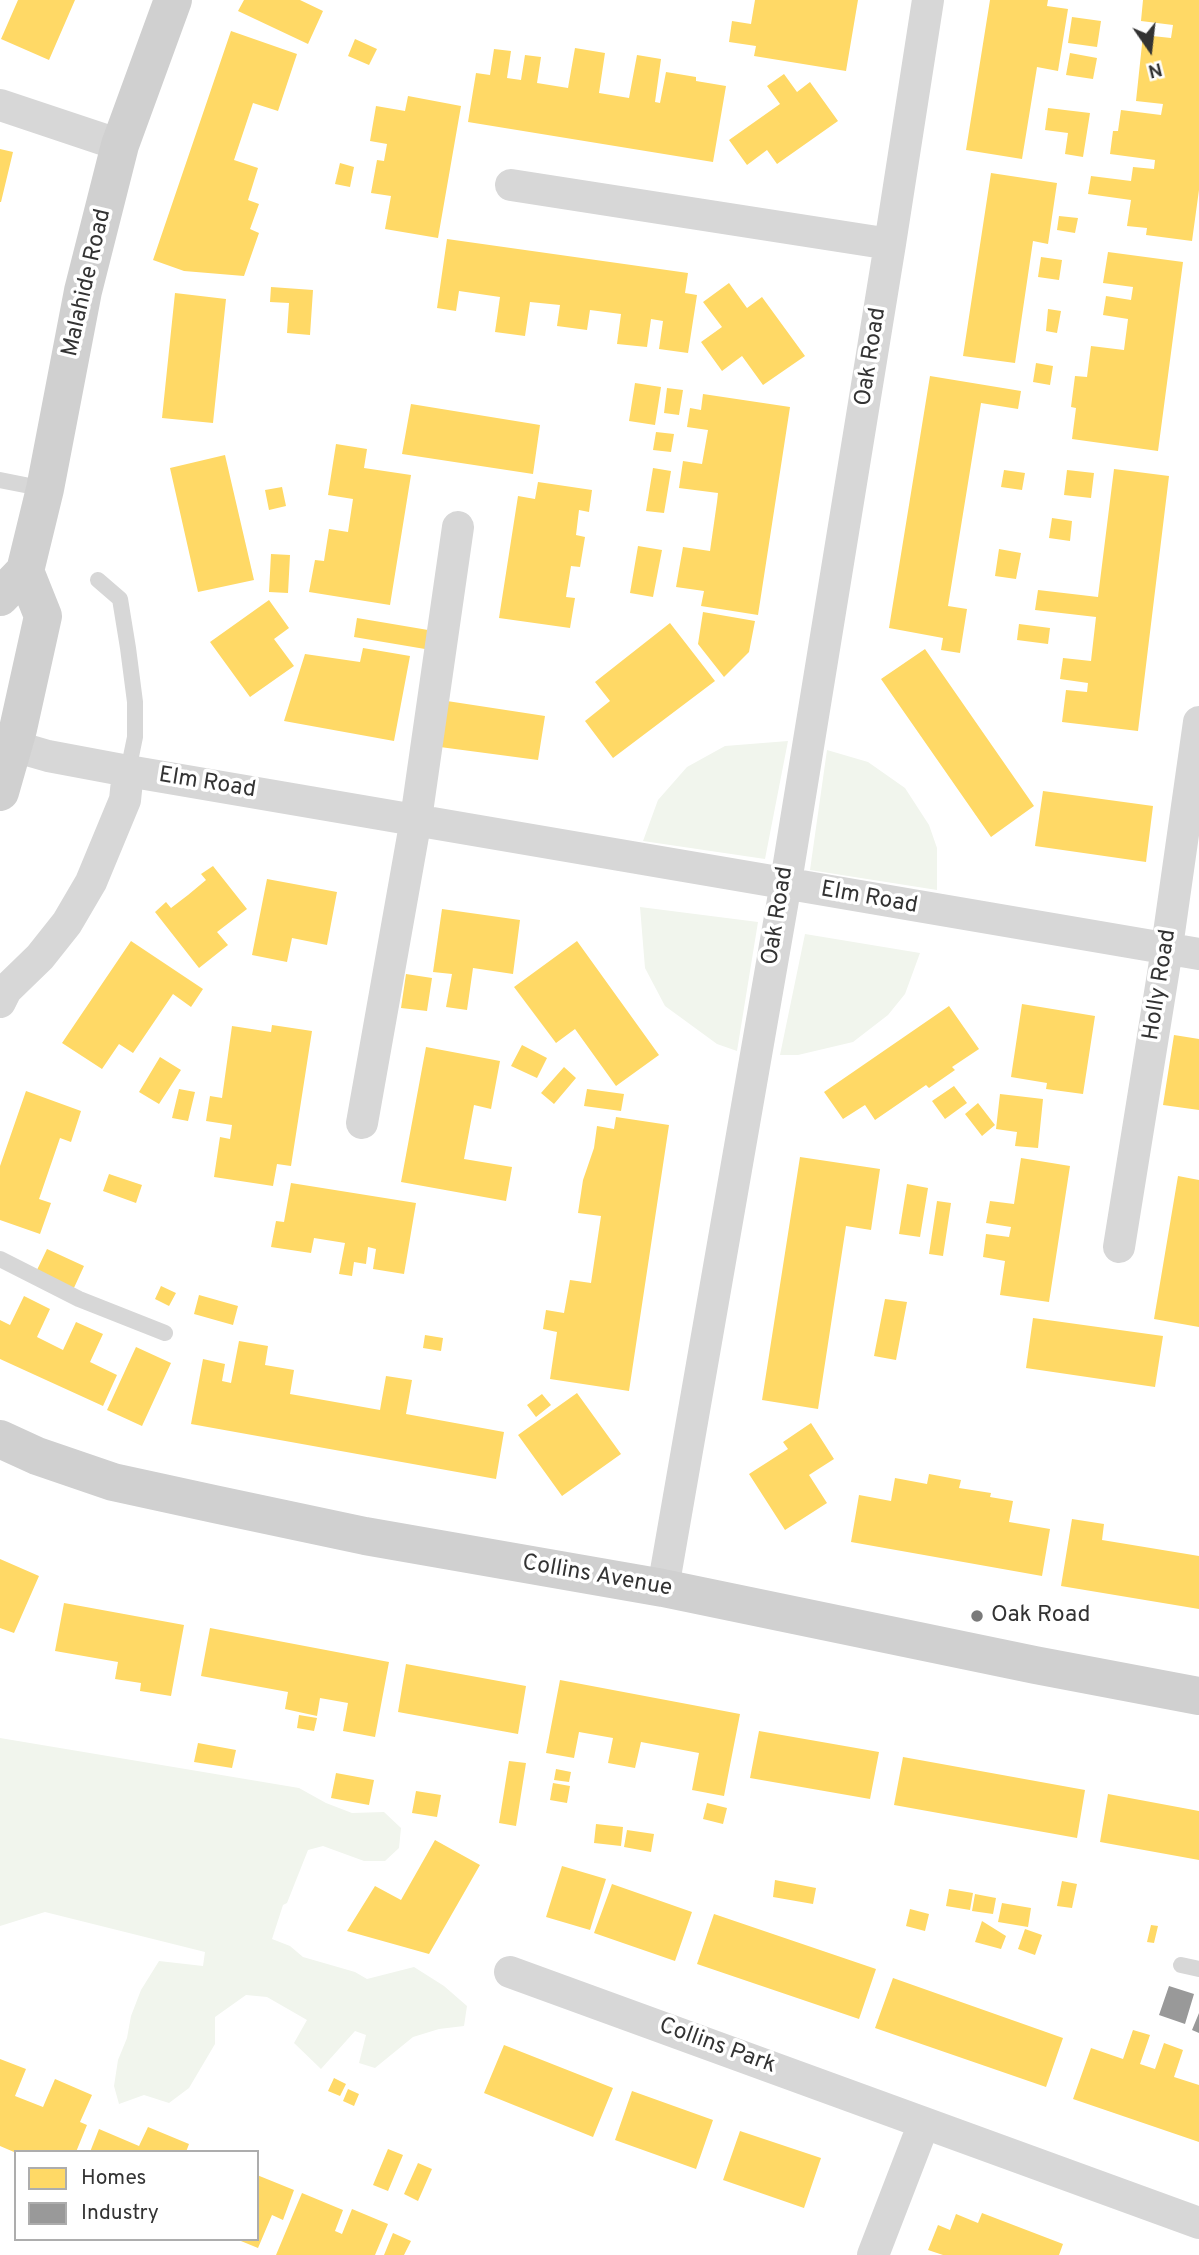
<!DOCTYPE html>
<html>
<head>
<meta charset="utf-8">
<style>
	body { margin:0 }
	#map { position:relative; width:1199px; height:2255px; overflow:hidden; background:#fff; font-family:Overpass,sans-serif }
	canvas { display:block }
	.legend { position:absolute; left:14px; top:2150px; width:245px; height:91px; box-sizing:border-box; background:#fff; border:2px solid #adadad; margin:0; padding:9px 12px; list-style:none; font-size:21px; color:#333 }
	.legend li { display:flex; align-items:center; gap:14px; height:35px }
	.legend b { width:35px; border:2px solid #adadad }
	.north { position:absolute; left:1115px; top:14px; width:70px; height:70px; -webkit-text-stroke:5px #fff; paint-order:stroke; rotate:166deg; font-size:19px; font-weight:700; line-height:28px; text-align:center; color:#333 }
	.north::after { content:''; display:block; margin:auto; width:24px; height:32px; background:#333; clip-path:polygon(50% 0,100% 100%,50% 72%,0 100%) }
</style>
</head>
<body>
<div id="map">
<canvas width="1199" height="2255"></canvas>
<ul class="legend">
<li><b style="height:19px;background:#ffd966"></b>Homes</li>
<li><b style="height:19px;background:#999"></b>Industry</li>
</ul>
<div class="north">N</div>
</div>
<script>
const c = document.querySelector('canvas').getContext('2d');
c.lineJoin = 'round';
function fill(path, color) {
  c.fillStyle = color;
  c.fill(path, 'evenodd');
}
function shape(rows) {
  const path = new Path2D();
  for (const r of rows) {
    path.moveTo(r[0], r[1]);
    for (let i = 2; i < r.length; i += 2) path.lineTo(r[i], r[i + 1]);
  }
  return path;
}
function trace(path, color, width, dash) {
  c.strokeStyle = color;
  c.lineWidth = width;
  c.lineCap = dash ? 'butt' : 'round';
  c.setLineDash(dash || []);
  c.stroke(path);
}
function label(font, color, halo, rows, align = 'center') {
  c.font = font + ' Overpass,sans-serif';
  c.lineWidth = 7;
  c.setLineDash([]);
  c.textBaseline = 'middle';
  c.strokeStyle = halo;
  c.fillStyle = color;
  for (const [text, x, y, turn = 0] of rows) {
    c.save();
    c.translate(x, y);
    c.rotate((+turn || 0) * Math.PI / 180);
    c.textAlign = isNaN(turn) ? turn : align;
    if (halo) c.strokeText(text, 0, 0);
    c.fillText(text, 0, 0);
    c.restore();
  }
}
const green = shape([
	[788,741,765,859,643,841,658,800,687,767,725,746],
	[827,750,868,762,905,788,929,825,937,848,937,890,810,870],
	[640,907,758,922,737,1051,717,1044,665,1006,645,968],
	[805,934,920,953,905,994,888,1015,853,1042,798,1055,780,1055],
	[0,1738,299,1788,326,1803,352,1813,384,1812,401,1828,399,1848,385,1861,364,1861,323,1846,308,1850,287,1903,283,1905,272,1939,290,1946,303,1957,355,1972,367,1979,414,1967,444,1986,467,2006,464,2026,439,2029,413,2037,375,2068,359,2063,366,2035,355,2031,321,2069,294,2043,307,2020,267,1997,246,1995,215,2017,215,2044,189,2088,169,2103,144,2095,119,2104,114,2086,118,2060,127,2038,131,2016,141,1990,159,1961,203,1966,205,1952,45,1912,0,1926]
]);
const homes = shape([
	[18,0,75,0,49,60,1,39],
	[244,0,300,0,323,11,308,44,238,11],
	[755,0,858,0,846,71,754,56,756,46,729,42,732,21,751,24],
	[990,0,1048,0,1047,6,1068,9,1058,71,1037,67,1022,159,966,150],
	[1143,0,1199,0,1199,190,1192,241,1146,235,1147,228,1127,226,1131,200,1088,194,1091,176,1131,181,1133,167,1154,169,1155,160,1110,154,1113,131,1118,131,1121,110,1161,115,1163,104,1136,101,1143,35,1171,38,1173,25,1141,21],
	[1072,17,1101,21,1097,47,1068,43],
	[231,31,297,54,278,111,253,103,234,160,258,168,248,200,259,204,250,229,259,233,244,276,184,271,153,260],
	[355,39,377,49,369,65,348,56],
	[575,48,605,53,599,93,629,98,637,55,661,59,655,102,660,103,666,72,696,77,696,81,726,86,713,162,468,122,476,73,490,75,494,49,511,51,507,78,521,80,525,55,541,57,537,83,568,88],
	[1070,53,1097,58,1093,79,1066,75],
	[784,74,797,92,810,82,838,121,777,164,767,150,747,165,729,140,780,104,767,86],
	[408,96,461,106,438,238,385,229,391,196,371,193,377,160,384,161,387,144,370,141,376,106,405,111],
	[1048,108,1090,113,1083,157,1065,154,1068,133,1045,130],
	[0,149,13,152,1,202,0,202],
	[340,163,354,167,350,187,335,184],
	[991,173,1057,183,1048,244,1033,241,1015,363,963,356],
	[1059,216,1078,218,1075,233,1057,230],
	[447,239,688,273,685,293,697,295,688,353,659,349,663,321,651,319,647,347,617,344,621,314,590,310,587,330,557,326,560,305,530,302,525,336,495,332,500,297,459,291,456,311,437,308],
	[1108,252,1183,262,1158,451,1072,439,1076,408,1071,407,1075,376,1087,377,1091,346,1124,350,1128,319,1103,315,1106,296,1131,300,1133,287,1103,283],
	[1041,257,1062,260,1059,280,1038,277],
	[729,283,747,308,762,297,805,356,763,385,742,356,722,371,701,342,722,327,703,302],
	[271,287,313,290,310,335,287,333,289,303,270,302],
	[175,293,226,299,213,423,162,418],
	[1048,309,1061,311,1057,333,1046,331],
	[1036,363,1053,366,1050,385,1033,382],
	[930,376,1021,391,1018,409,981,403,948,606,967,609,960,653,941,650,943,638,889,628],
	[635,383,661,387,655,425,629,421],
	[667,388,683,390,679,415,664,413],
	[703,394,790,407,758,615,701,606,704,591,676,587,683,547,710,551,717,502,718,493,679,488,683,461,702,464,708,430,687,427,690,408,701,410],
	[411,404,540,425,533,474,402,454],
	[656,432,674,434,671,452,653,450],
	[336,444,367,449,364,468,411,475,390,605,309,592,315,560,324,561,329,529,348,532,353,499,328,495],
	[225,455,254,580,198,592,170,468],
	[653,468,671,471,664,513,646,511],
	[1114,469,1169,476,1138,731,1062,722,1066,690,1087,692,1088,683,1060,679,1063,658,1091,661,1096,617,1035,610,1038,590,1098,597],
	[1004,470,1025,473,1022,490,1001,487],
	[1067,470,1094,473,1091,498,1064,495],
	[538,482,592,490,589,512,579,510,576,535,585,537,580,567,571,566,566,597,575,598,570,628,499,618,518,496,535,499],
	[282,487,286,506,269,510,265,490],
	[1052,518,1072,521,1070,541,1049,538],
	[638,546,662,550,653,597,630,593],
	[999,549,1021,553,1016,579,995,576],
	[271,554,290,555,288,593,269,592],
	[269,600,289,628,274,639,294,666,250,697,210,642],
	[703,612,755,621,749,652,724,677,698,644],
	[357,618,428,630,425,649,354,637],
	[670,623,715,681,613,758,585,721,610,701,595,682],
	[1019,624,1050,628,1048,644,1017,640],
	[363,648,410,656,394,741,284,721,305,654,360,662],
	[925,649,1034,806,991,837,881,679],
	[447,701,545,716,538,760,440,747],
	[1043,791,1153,806,1146,862,1035,846],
	[213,866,247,909,217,932,228,945,199,968,155,912,166,902,171,908,188,895,206,880,201,874],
	[267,879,337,892,327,945,292,938,287,962,252,955],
	[442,909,520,920,513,974,473,968,467,1010,446,1007,452,974,433,972],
	[131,941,203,989,191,1007,173,994,133,1053,119,1044,102,1069,62,1043],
	[577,941,659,1055,616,1086,575,1029,556,1043,514,987],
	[406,974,432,978,427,1011,401,1008],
	[1022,1004,1095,1016,1083,1094,1046,1089,1047,1083,1011,1077],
	[949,1006,979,1049,952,1067,955,1070,929,1088,926,1085,875,1120,865,1105,843,1119,824,1092],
	[272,1025,312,1031,291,1166,277,1164,273,1186,214,1177,220,1137,230,1139,232,1125,206,1121,210,1096,222,1098,232,1026,271,1032],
	[1174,1035,1199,1039,1199,1110,1163,1105],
	[522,1045,547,1058,537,1078,511,1066],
	[426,1047,500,1061,491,1109,474,1105,464,1159,512,1167,506,1201,401,1182],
	[160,1057,181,1070,159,1104,139,1092],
	[564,1067,576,1078,554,1104,541,1093],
	[954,1086,967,1103,945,1119,932,1101],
	[179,1089,195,1092,188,1121,172,1118],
	[587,1089,624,1094,621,1111,584,1106],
	[26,1091,81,1111,71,1142,60,1138,39,1199,51,1203,40,1234,0,1220,0,1166],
	[1000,1094,1043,1099,1038,1148,1015,1146,1017,1132,996,1129],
	[978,1103,995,1125,982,1136,965,1114],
	[616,1117,669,1125,629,1391,550,1379,557,1332,543,1329,546,1310,564,1313,570,1280,591,1283,601,1216,578,1213,583,1180,594,1148,597,1126,614,1129],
	[800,1157,880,1169,871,1230,846,1226,818,1409,762,1400],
	[1021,1158,1070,1166,1049,1302,1000,1295,1005,1261,983,1257,986,1234,1009,1237,1011,1227,986,1223,990,1201,1014,1204],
	[109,1174,142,1185,136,1203,103,1191],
	[1178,1176,1199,1180,1199,1327,1154,1319],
	[291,1183,416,1203,404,1274,373,1269,376,1249,368,1247,366,1264,354,1262,352,1276,339,1274,345,1243,314,1238,311,1253,271,1247,276,1221,284,1222],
	[907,1184,928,1188,920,1237,899,1234],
	[937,1201,951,1203,943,1256,929,1254],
	[47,1249,84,1266,73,1290,36,1272],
	[161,1286,176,1293,169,1306,155,1299],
	[199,1295,238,1306,233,1325,194,1314],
	[24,1296,50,1309,37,1337,63,1350,76,1322,103,1334,90,1362,117,1375,103,1406,0,1359,0,1320,10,1325],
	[885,1299,907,1302,896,1360,874,1356],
	[1033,1318,1163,1336,1155,1387,1026,1368],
	[425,1335,443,1338,441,1351,423,1348],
	[239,1341,268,1346,265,1365,294,1370,290,1394,380,1410,386,1376,412,1380,406,1414,504,1432,496,1479,191,1424,203,1359,225,1364,222,1381,231,1383],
	[136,1347,171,1363,142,1426,107,1410],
	[577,1393,621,1454,562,1496,518,1435],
	[542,1394,551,1405,536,1417,527,1405],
	[811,1423,834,1459,809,1475,827,1503,785,1530,749,1474,788,1449,783,1442],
	[929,1474,961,1480,959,1488,991,1493,990,1497,1013,1501,1009,1522,1050,1529,1042,1576,851,1542,859,1495,891,1501,895,1478,927,1484],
	[1072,1519,1104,1524,1102,1540,1199,1556,1199,1609,1061,1586],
	[0,1559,39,1576,14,1633,0,1628],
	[64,1603,184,1625,171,1696,140,1691,141,1683,115,1679,118,1662,55,1651],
	[210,1628,389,1662,375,1737,343,1731,348,1703,320,1698,317,1716,285,1709,288,1692,201,1676],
	[406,1664,526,1686,518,1734,398,1712],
	[560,1680,740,1714,724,1796,692,1790,699,1753,641,1742,635,1768,608,1763,613,1738,579,1732,574,1758,546,1753],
	[299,1715,317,1718,314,1731,297,1728],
	[759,1731,879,1752,870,1799,750,1778],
	[198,1743,236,1750,232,1768,194,1762],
	[903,1757,1085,1790,1077,1838,894,1805],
	[509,1761,526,1763,516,1826,499,1823],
	[556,1769,571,1772,569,1782,554,1780],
	[336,1773,374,1780,369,1805,331,1798],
	[553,1783,570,1786,567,1803,550,1800],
	[416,1791,441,1795,437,1817,412,1813],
	[1108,1794,1199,1811,1199,1860,1100,1842],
	[707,1803,727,1808,723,1824,703,1819],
	[596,1824,623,1827,621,1846,594,1843],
	[627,1830,654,1834,651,1852,624,1847],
	[435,1840,480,1865,429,1954,347,1931,375,1886,401,1900],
	[562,1866,606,1879,590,1930,546,1917],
	[775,1880,816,1888,813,1904,773,1897],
	[1062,1881,1077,1884,1072,1908,1057,1906],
	[612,1884,692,1912,675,1961,594,1933],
	[949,1889,973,1893,970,1910,946,1906],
	[975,1894,996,1898,993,1914,972,1911],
	[1002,1903,1031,1908,1028,1927,998,1922],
	[910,1909,929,1914,925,1931,906,1926],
	[714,1914,876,1969,859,2019,697,1964],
	[982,1921,1006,1936,1001,1949,975,1942],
	[1151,1925,1158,1926,1154,1943,1147,1942],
	[1025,1929,1042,1935,1035,1955,1018,1949],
	[893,1978,1063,2038,1046,2087,875,2028],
	[1133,2030,1150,2035,1140,2064,1155,2069,1164,2043,1183,2050,1174,2077,1199,2085,1199,2142,1073,2099,1091,2048,1123,2059],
	[504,2045,613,2088,593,2137,484,2093],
	[0,2059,26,2069,15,2096,43,2107,55,2079,92,2095,80,2122,87,2125,76,2152,14,2152,0,2146],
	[334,2078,346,2084,340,2096,328,2091],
	[348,2089,359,2094,354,2106,343,2101],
	[632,2091,713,2120,696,2169,615,2140],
	[148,2127,189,2144,186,2152,90,2152,99,2129,139,2146],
	[740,2131,821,2158,804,2208,723,2180],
	[388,2149,403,2155,388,2191,373,2185],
	[418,2163,432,2169,418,2201,404,2194],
	[257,2175,294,2190,283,2220,272,2215,258,2248,236,2239,257,2239],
	[302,2193,343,2210,335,2231,342,2234,352,2209,388,2224,375,2255,276,2255],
	[982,2213,1063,2244,1059,2255,943,2255,928,2250,938,2225,950,2230,956,2214,978,2223],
	[393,2233,411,2241,404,2255,384,2255]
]);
const industry = shape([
	[1169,1986,1194,1994,1185,2024,1159,2015],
	[1199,2013,1199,2033,1192,2030]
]);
const lane = shape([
	[0,480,45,489],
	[98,580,120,599,128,648,135,702,135,737,128,771],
	[0,1259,79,1299,165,1333],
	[1181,1965,1199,1969]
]);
const street = shape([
	[0,105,120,145],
	[511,185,890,244],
	[0,742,48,756,128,771,1199,954],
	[0,1002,6,990,40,957,67,923,91,882,125,800,128,771],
	[362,1123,416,819,458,527],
	[1119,1247,1164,968,1199,722],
	[663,1588,783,900,890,244,928,0],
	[510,1972,1199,2223],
	[873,2255,924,2123]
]);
const secondary = shape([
	[0,597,25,571,45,489,83,291,120,145,173,0],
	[0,792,18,729,43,616,25,571],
	[0,1439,37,1456,113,1482,214,1504,365,1536,663,1588,1035,1665,1199,1696]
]);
const markers = [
	[977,1616,7,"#7a7a7a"]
];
const streetNames = [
	["Malahide Road",88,283,-77],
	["Oak Road",872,357,-81],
	["Elm Road",207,784,9],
	["Elm Road",869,899,10],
	["Oak Road",779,916,-81],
	["Holly Road",1161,985,-81],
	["Collins Avenue",597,1577,10],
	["Collins Park",717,2047,20]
];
const poiNames = [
	["Oak Road",991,1616]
];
fill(green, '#f1f5ed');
fill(homes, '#ffd966');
fill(industry, '#999');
trace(lane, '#d7d7d7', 16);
trace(street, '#d7d7d7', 32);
trace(secondary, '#d0d0d0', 38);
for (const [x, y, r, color] of markers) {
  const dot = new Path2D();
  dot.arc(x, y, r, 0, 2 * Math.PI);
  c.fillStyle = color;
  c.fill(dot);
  trace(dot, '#fff', 2.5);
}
label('23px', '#333', '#fff', streetNames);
label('23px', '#333', '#fff', poiNames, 'left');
</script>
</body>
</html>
